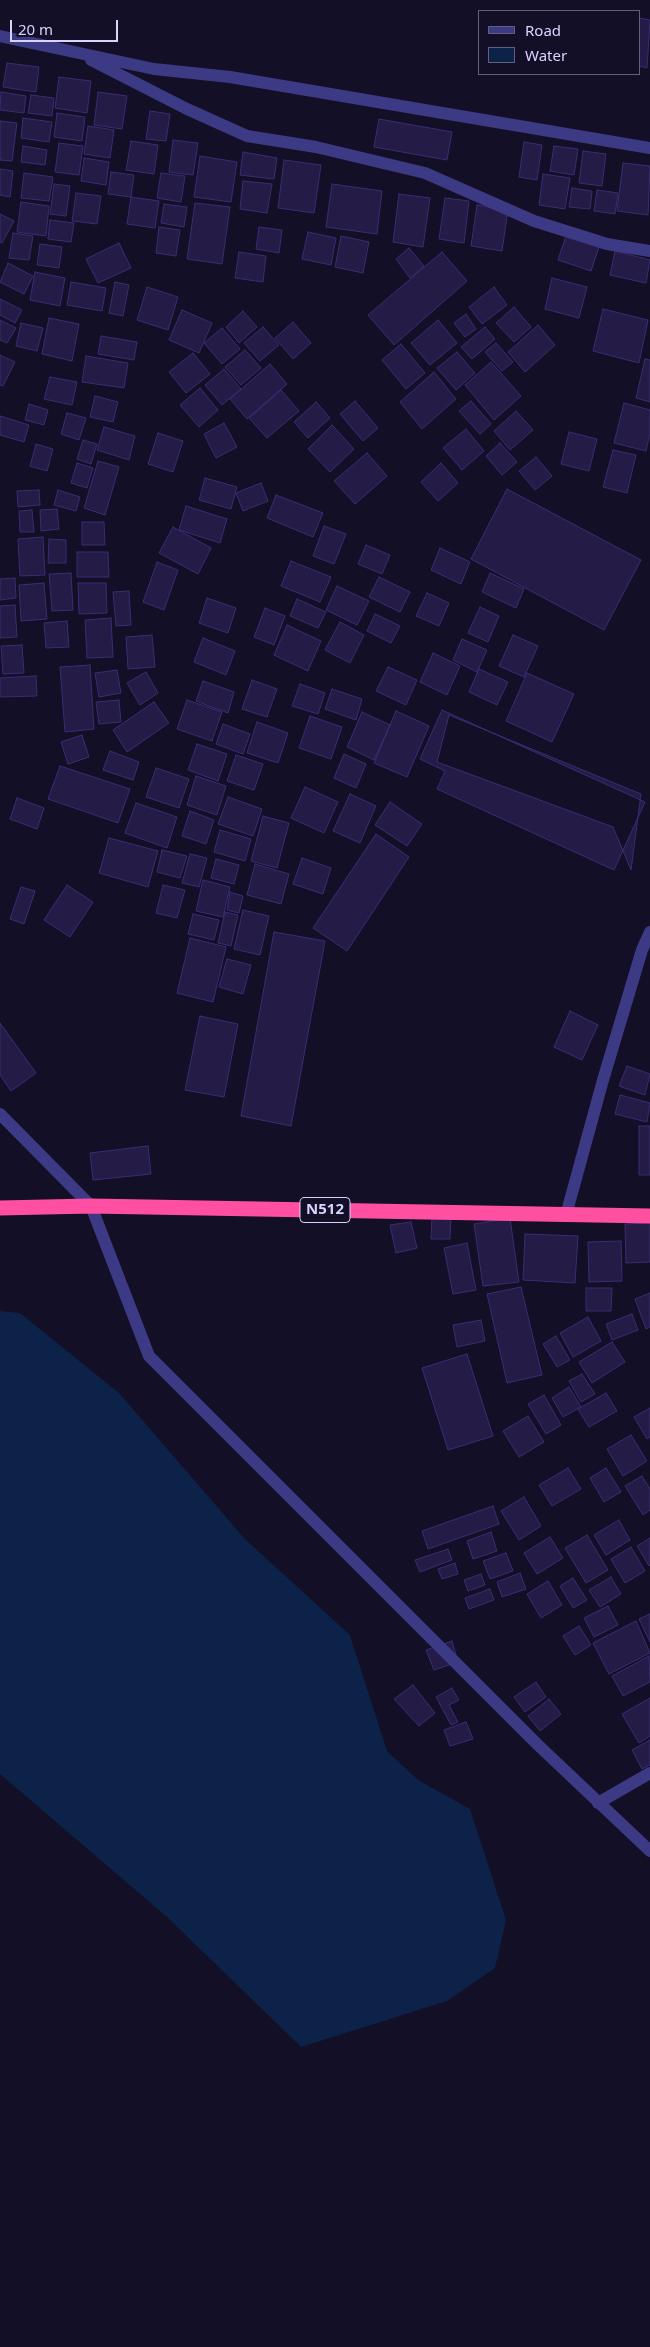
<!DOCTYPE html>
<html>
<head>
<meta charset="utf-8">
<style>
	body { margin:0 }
	#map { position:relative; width:650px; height:2347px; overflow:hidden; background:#130f26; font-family:"Noto Sans",sans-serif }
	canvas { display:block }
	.legend { position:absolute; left:478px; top:10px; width:162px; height:65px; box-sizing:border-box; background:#130f26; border:1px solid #625e7d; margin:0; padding:6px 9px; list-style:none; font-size:15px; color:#d9d4ff }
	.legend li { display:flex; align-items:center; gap:10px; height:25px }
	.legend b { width:25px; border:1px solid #625e7d }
	.scale { position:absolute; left:10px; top:20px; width:108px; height:22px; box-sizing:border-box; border:2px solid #d9d4ff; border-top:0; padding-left:6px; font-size:15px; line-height:18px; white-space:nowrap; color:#d9d4ff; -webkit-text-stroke:4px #130f26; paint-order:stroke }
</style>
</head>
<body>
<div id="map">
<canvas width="650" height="2347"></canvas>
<ul class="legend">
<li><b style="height:6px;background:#3d3a85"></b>Road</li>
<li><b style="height:14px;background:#0c2248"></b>Water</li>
</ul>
<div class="scale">20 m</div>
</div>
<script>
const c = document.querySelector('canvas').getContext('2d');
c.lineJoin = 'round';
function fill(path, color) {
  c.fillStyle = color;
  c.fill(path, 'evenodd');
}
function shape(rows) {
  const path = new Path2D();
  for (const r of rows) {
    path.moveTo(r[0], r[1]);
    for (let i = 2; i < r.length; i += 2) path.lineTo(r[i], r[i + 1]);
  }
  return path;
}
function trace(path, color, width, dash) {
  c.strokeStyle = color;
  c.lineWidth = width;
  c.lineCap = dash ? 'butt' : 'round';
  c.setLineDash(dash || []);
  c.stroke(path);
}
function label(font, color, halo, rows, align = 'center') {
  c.font = font + ' "Noto Sans",sans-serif';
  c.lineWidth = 5;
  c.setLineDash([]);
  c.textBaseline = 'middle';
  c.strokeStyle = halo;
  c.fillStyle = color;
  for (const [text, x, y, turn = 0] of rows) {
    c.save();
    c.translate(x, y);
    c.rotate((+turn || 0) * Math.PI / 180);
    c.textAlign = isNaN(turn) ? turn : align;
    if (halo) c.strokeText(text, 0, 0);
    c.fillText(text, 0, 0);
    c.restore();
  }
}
const water = shape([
	[0,1311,20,1313,119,1393,245,1539,350,1635,387,1751,418,1780,470,1809,506,1920,495,1968,447,2001,301,2047,167,1917,0,1774]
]);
const building = shape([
	[639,18,650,20,647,68,639,66,639,18],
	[7,63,39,67,36,92,3,87,7,63],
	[59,77,91,81,87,113,55,108,59,77],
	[1,92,26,96,24,113,0,110,1,92],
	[98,92,127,96,122,129,94,125,98,92],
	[31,95,54,98,52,116,28,113,31,95],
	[150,111,170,114,166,141,146,139,150,111],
	[57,113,85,117,82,141,54,137,57,113],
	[23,118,52,122,49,142,21,138,23,118],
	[379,119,452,132,447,160,374,147,379,119],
	[0,121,17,123,12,161,0,160,0,121],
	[88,126,114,130,110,158,84,154,88,126],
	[173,140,198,143,193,175,169,172,173,140],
	[131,141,158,145,154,174,126,170,131,141],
	[524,142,542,145,537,180,519,177,524,142],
	[59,143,83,146,79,175,55,172,59,143],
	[23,146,47,150,45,165,21,162,23,146],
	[554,146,578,149,574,175,550,171,554,146],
	[583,151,606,154,602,186,579,183,583,151],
	[243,152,277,158,274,179,240,175,243,152],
	[200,156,237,162,231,202,194,197,200,156],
	[84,158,109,162,106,185,81,181,84,158],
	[284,160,321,165,314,213,278,208,284,160],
	[623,163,650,166,648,215,617,211,623,163],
	[0,169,13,171,10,197,0,195,0,169],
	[111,172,134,175,131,197,108,194,111,172],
	[24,173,53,177,49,201,21,198,24,173],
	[161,173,185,176,181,202,157,198,161,173],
	[543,174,570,178,565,209,539,205,543,174],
	[243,181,272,184,267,213,240,209,243,181],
	[54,184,70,186,66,216,50,214,54,184],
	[332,184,382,191,377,234,326,227,332,184],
	[572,188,592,191,590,209,569,207,572,188],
	[597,190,618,193,615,214,594,211,597,190],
	[76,193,101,196,97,224,72,221,76,193],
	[399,194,430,198,423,247,393,242,399,194],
	[131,197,159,201,155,228,127,224,131,197],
	[445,198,469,201,464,243,439,239,445,198],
	[21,202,49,206,46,236,17,232,21,202],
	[195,203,230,207,222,264,187,259,195,203],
	[164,204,187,207,184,227,161,223,164,204],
	[477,205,508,210,502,251,471,246,477,205],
	[0,214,14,221,2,243,0,242,0,214],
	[50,220,74,223,71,242,48,239,50,220],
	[159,227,180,230,176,256,156,253,159,227],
	[259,227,282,230,279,253,256,249,259,227],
	[308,232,336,238,331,265,302,259,308,232],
	[13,233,33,236,29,260,9,258,13,233],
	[341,236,369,242,363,273,335,267,341,236],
	[566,236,599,247,591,271,558,260,566,236],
	[119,243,131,268,98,283,86,259,119,243],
	[40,244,62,247,59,268,37,265,40,244],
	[409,248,424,266,410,278,396,259,409,248],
	[615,251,650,260,646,283,610,275,615,251],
	[239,252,266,256,263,282,235,278,239,252],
	[442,252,467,281,394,345,368,315,442,252],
	[8,263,33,276,24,294,0,282,8,263],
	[35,272,65,278,60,306,30,300,35,272],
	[552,278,587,287,579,318,545,309,552,278],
	[71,282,106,288,102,311,67,305,71,282],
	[115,282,129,285,123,316,109,313,115,282],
	[147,287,178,297,168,330,137,320,147,287],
	[494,287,507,305,482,324,469,307,494,287],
	[0,299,22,310,15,323,0,315,0,299],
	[514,307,531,327,514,342,496,323,514,307],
	[603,309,648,320,639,363,593,351,603,309],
	[182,310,212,323,199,353,169,340,182,310],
	[243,311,257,327,239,343,226,327,243,311],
	[466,314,476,329,465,337,454,323,466,314],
	[49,318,79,324,72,361,42,354,49,318],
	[0,320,16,328,7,343,0,340,0,320],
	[438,320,457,343,430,365,411,343,438,320],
	[293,322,311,343,293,359,275,338,293,322],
	[21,323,43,328,37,351,16,346,21,323],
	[538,325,555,345,525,372,508,352,538,325],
	[263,327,279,345,260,361,244,343,263,327],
	[485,327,495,339,472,359,461,347,485,327],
	[222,328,240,349,222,364,204,343,222,328],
	[101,336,137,342,134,360,98,354,101,336],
	[496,343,513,362,502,371,485,352,496,343],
	[401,344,425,373,406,389,382,360,401,344],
	[245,350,261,368,241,385,225,367,245,350],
	[457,352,475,373,456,390,437,368,457,352],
	[193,353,210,374,186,393,169,372,193,353],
	[0,355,15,362,3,386,0,385,0,355],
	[86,356,128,363,124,388,82,382,86,356],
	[645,359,650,360,650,402,636,398,645,359],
	[491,362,521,396,494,420,465,385,491,362],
	[270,364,287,384,247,419,230,399,270,364],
	[224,369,241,389,222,405,205,385,224,369],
	[434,372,456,399,422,429,400,402,434,372],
	[50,377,77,382,72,405,44,399,50,377],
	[200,388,218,410,199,427,180,405,200,388],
	[281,390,299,411,267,438,249,418,281,390],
	[95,396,118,402,113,422,90,417,95,396],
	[355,401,378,428,363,441,340,414,355,401],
	[471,401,491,424,480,434,459,411,471,401],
	[316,402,330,418,308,438,294,422,316,402],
	[624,403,650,410,650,433,646,451,614,443,624,403],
	[29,404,48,410,44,425,25,420,29,404],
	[516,411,533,430,510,450,494,431,516,411],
	[67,413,86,418,79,440,61,434,67,413],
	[0,416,29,425,24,442,0,435,0,416],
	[224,423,237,447,216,458,204,434,224,423],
	[332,425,354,449,330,472,308,449,332,425],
	[104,427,135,436,129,460,97,450,104,427],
	[466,429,484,451,462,470,443,448,466,429],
	[569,432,597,439,589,471,561,464,569,432],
	[158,433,183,441,173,472,148,464,158,433],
	[83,440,97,444,91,464,77,459,83,440],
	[500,443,517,462,502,475,486,456,500,443],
	[36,444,53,449,47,471,30,466,36,444],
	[613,450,636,455,627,493,603,487,613,450],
	[367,453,387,476,355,504,334,481,367,453],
	[536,457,552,476,535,490,519,471,536,457],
	[98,461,119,467,105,515,84,508,98,461],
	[77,463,93,468,87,488,71,483,77,463],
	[441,463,458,483,438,501,421,482,441,463],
	[205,478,237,487,231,509,199,500,205,478],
	[261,483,268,501,243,511,236,493,261,483],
	[507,489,641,560,604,630,471,559,507,489],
	[39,490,40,505,18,507,17,491,39,490],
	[58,490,80,497,76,511,54,505,58,490],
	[276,495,323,513,313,537,267,518,276,495],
	[186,506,227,519,220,543,179,530,186,506],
	[57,509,59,529,41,531,40,510,57,509],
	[32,510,34,532,20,532,19,511,32,510],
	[82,522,104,522,105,545,82,545,82,522],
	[324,526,346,534,334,564,313,556,324,526],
	[173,527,211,548,198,574,159,553,173,527],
	[43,537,45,575,20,576,18,539,43,537],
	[49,539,66,540,66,563,48,563,49,539],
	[366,545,390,555,382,574,358,564,366,545],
	[440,548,470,562,461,584,431,570,440,548],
	[77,552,108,552,109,577,77,577,77,552],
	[291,561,331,577,320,602,281,586,291,561],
	[157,562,178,570,164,610,143,602,157,562],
	[71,573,73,610,52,611,49,574,71,573],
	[490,573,524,589,516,608,482,592,490,573],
	[379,577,410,592,400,612,369,597,379,577],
	[15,578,16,598,0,600,0,579,15,578],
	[44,583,47,619,21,621,19,585,44,583],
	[78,583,106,583,107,613,79,614,78,583],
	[337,586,369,601,357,625,326,610,337,586],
	[129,591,131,625,116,626,113,592,129,591],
	[427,593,449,603,439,626,416,616,427,593],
	[207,598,236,608,228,633,199,623,207,598],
	[297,599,326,612,318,628,290,616,297,599],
	[15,605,17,637,0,638,0,606,15,605],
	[480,607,499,616,488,642,468,633,480,607],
	[265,608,285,616,274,645,254,637,265,608],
	[375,614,400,626,391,643,367,631,375,614],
	[111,618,113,657,87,658,85,620,111,618],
	[67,621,69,647,46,648,44,623,67,621],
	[340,622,364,635,350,663,325,650,340,622],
	[287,625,321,641,308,671,274,655,287,625],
	[152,635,155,667,128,669,126,637,152,635],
	[513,635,538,646,524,677,499,666,513,635],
	[203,638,235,651,226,675,194,662,203,638],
	[462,639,487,650,477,672,453,660,462,639],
	[22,645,24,673,3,674,1,646,22,645],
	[433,653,460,666,447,695,420,682,433,653],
	[90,665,94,729,65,732,60,667,90,665],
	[388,667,417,680,406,705,376,691,388,667],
	[479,669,508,682,497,705,469,692,479,669],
	[117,670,121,693,99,697,95,673,117,670],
	[146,672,158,693,140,705,127,683,146,672],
	[527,673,574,694,552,742,506,721,527,673],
	[36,676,37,696,0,697,0,678,36,676],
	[252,680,277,689,267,717,242,709,252,680],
	[203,681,234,692,228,713,196,701,203,681],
	[300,684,325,693,318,714,292,706,300,684],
	[332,689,362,699,356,720,325,709,332,689],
	[119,700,121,722,99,724,96,702,119,700],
	[187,700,222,712,212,741,177,729,187,700],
	[154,702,169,723,127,752,113,730,154,702],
	[442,710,645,802,614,870,437,789,445,771,420,759,442,710],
	[396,711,429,726,407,777,374,763,396,711],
	[362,712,390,725,374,760,347,747,362,712],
	[449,715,641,794,631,870,613,827,437,762,449,715],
	[310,716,342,727,331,759,299,748,310,716],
	[257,722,288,733,278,763,247,753,257,722],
	[223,724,250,734,243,754,216,744,223,724],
	[82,735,89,757,68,764,61,742,82,735],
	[197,744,227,754,218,781,188,770,197,744],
	[110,751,139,762,133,780,103,770,110,751],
	[344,754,366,764,356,788,334,778,344,754],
	[236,755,263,764,254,790,227,781,236,755],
	[60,766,130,789,118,823,48,799,60,766],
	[156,768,189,779,179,808,146,797,156,768],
	[196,776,226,786,217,815,187,805,196,776],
	[305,787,338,802,324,833,291,818,305,787],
	[350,794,376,806,360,843,333,831,350,794],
	[228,797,262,809,253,836,218,824,228,797],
	[17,798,44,808,37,829,10,819,17,798],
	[390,802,422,824,407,846,375,825,390,802],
	[136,803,177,817,167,848,125,833,136,803],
	[190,811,214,820,206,844,182,836,190,811],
	[263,816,289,823,277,868,251,861,263,816],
	[220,830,251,839,245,861,214,852,220,830],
	[376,834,409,857,347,951,313,928,376,834],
	[109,838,158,851,148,887,99,873,109,838],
	[162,850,187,856,180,878,157,872,162,850],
	[190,854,207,858,199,887,182,883,190,854],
	[302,858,331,868,323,894,293,884,302,858],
	[216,859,239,865,234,884,211,878,216,859],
	[255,864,289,874,281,904,247,895,255,864],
	[203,880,230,887,223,917,196,911,203,880],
	[67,885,93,902,70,937,44,920,67,885],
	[163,885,185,890,177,918,156,913,163,885],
	[21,887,35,891,24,924,10,919,21,887],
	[230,892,243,896,239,913,227,910,230,892],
	[243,910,269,916,260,955,234,949,243,910],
	[225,912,238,915,231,946,218,943,225,912],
	[193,914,219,920,214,940,188,934,193,914],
	[274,932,325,941,291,1126,241,1116,274,932],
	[190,938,226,947,213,1002,177,993,190,938],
	[227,959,251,965,243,994,219,987,227,959],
	[570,1011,598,1025,582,1060,554,1047,570,1011],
	[200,1016,238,1024,224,1097,185,1090,200,1016],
	[0,1023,36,1073,11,1091,0,1075,0,1023],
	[627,1066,650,1074,645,1095,619,1086,627,1066],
	[620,1095,650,1103,647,1122,615,1114,620,1095],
	[639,1126,650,1126,650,1175,639,1175,639,1126],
	[148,1146,151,1174,93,1180,90,1153,148,1146],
	[432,1216,451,1217,450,1239,431,1239,432,1216],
	[510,1218,519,1282,483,1286,474,1224,510,1218],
	[411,1222,417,1248,396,1253,390,1225,411,1222],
	[650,1223,650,1262,626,1263,625,1224,650,1223],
	[525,1234,578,1236,575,1283,523,1280,525,1234],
	[621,1241,622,1281,589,1282,588,1242,621,1241],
	[467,1243,476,1290,453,1294,444,1248,467,1243],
	[521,1287,542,1375,507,1383,487,1294,521,1287],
	[586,1288,612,1288,611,1311,586,1311,586,1288],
	[650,1293,650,1327,646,1329,635,1299,650,1293],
	[632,1314,638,1330,612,1340,606,1324,632,1314],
	[588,1317,601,1341,573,1357,560,1333,588,1317],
	[481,1320,485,1341,457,1347,453,1325,481,1320],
	[556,1336,570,1360,557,1367,543,1344,556,1336],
	[612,1342,625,1362,592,1383,579,1362,612,1342],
	[467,1354,493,1436,448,1450,422,1368,467,1354],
	[582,1374,595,1394,581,1402,569,1381,582,1374],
	[569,1387,581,1407,563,1417,552,1398,569,1387],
	[606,1393,617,1411,589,1427,578,1409,606,1393],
	[544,1395,561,1425,546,1434,528,1404,544,1395],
	[650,1408,650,1437,647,1439,634,1417,650,1408],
	[528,1416,544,1442,519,1457,503,1431,528,1416],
	[631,1435,647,1461,623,1476,607,1449,631,1435],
	[568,1468,581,1489,552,1506,539,1485,568,1468],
	[606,1468,621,1492,604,1502,590,1478,606,1468],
	[642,1476,650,1489,650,1510,643,1515,625,1486,642,1476],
	[524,1497,541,1526,519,1540,501,1511,524,1497],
	[493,1506,499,1524,428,1549,422,1531,493,1506],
	[619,1520,630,1540,606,1555,594,1535,619,1520],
	[491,1532,497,1551,473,1559,467,1541,491,1532],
	[587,1535,608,1570,586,1583,565,1548,587,1535],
	[550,1537,563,1558,537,1574,524,1553,550,1537],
	[650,1538,650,1565,649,1566,637,1546,650,1538],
	[631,1547,645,1571,625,1583,611,1559,631,1547],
	[448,1549,452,1560,420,1572,415,1560,448,1549],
	[506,1553,513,1571,490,1579,483,1561,506,1553],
	[455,1563,458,1574,442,1579,438,1569,455,1563],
	[520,1573,526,1589,502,1597,497,1582,520,1573],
	[481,1574,485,1585,468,1591,464,1580,481,1574],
	[611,1577,621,1594,600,1607,589,1590,611,1577],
	[573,1578,587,1600,573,1608,560,1586,573,1578],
	[548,1581,562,1605,541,1618,527,1594,548,1581],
	[490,1589,494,1600,469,1609,465,1598,490,1589],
	[608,1606,618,1625,594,1637,584,1618,608,1606],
	[650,1614,650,1642,639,1619,650,1614],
	[636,1621,650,1653,609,1674,593,1643,636,1621],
	[579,1626,591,1645,575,1655,563,1636,579,1626],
	[452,1641,458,1662,434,1670,426,1650,452,1641],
	[649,1656,650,1682,623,1696,612,1676,649,1656],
	[536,1682,546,1697,525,1712,514,1697,536,1682],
	[413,1685,435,1713,419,1726,394,1699,413,1685],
	[452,1688,459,1700,449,1705,458,1722,451,1725,436,1697,452,1688],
	[650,1698,650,1736,639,1743,622,1714,650,1698],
	[549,1699,561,1714,540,1731,528,1716,549,1699],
	[466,1722,473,1739,450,1746,444,1730,466,1722],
	[650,1740,650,1765,642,1769,632,1750,650,1740]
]);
const minor = shape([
	[0,36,154,69,230,77,650,148],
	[91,60,187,109,247,136,316,147,425,173,534,221,607,244,650,251],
	[0,1114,91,1206,149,1356,538,1745,650,1851],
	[566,1215,603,1080,642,950,650,932],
	[598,1803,650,1773]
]);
const highway = shape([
	[0,1208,91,1206,650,1216]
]);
const shields = [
	[325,1210,50]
];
const shieldNames = [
	["N512",325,1210]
];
fill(water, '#0c2248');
fill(building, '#241b47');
trace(building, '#3b2d73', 1);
trace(minor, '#3d3a85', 12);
trace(highway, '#ff4fa3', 15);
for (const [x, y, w] of shields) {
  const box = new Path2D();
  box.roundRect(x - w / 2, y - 12.5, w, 25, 4);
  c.fillStyle = '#130f26';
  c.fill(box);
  trace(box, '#d9d4ff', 1);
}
label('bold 15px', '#d9d4ff', null, shieldNames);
</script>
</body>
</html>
